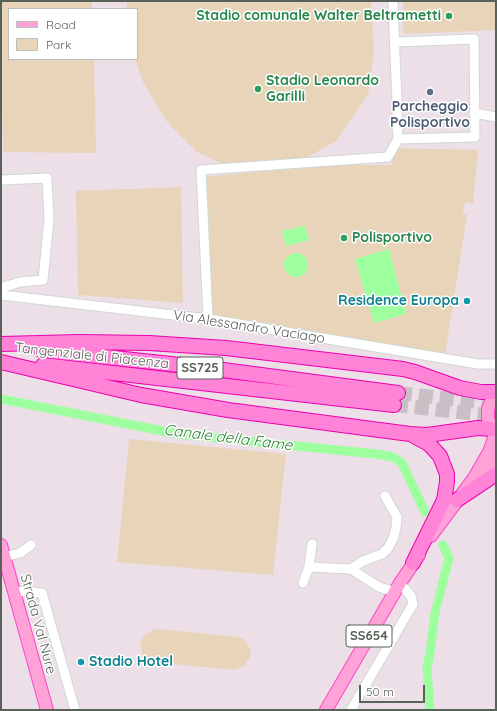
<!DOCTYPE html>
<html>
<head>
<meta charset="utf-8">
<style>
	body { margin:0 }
	#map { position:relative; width:497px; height:711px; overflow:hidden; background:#eddfe8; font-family:Quicksand,sans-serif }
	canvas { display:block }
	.frame { position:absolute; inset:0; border:2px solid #586259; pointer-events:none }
	.legend { position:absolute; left:8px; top:8px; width:130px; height:52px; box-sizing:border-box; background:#fff; border:1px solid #bcc0bd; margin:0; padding:5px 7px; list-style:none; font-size:12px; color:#586259 }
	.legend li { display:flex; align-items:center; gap:8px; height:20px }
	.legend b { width:20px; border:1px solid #bcc0bd }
	.scale { position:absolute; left:359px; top:685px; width:66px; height:18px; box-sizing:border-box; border:2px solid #586259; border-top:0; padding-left:5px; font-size:12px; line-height:14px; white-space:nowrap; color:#586259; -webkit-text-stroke:3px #fff; paint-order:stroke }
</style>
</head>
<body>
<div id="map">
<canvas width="497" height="711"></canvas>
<div class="frame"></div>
<ul class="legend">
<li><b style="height:5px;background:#ffa2d8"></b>Road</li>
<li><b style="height:11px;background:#e7d4b9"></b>Park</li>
</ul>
<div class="scale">50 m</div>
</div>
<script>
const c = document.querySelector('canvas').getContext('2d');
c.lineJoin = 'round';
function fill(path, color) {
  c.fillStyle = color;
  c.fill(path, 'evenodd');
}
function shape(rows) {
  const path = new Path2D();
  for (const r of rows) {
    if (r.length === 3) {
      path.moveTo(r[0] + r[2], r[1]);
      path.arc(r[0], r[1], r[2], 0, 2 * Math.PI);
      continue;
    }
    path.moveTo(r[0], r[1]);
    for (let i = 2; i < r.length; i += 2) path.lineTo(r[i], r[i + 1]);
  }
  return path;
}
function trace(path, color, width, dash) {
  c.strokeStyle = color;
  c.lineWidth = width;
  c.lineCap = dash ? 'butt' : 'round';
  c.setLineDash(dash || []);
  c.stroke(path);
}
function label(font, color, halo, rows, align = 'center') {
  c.font = font + ' Quicksand,sans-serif';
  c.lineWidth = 3;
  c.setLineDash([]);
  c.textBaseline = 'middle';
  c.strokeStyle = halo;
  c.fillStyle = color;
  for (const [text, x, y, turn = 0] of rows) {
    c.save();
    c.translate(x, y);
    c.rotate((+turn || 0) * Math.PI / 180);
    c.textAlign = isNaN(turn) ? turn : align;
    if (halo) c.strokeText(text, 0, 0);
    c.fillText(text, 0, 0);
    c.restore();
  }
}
const green = shape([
	[1,1,92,1,92,9,9,9,9,59,94,59,96,153,3,152],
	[127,1,371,1,374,52,368,95,336,141,294,165,239,171,197,152,168,123,144,84,135,59,137,59,137,9,126,9],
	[403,1,496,1,496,30,403,34],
	[394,148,478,150,473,204,465,202,463,214,467,215,445,355,212,319,203,177,355,163,361,165,392,165],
	[181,187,183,303,78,295,76,191],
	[129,439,286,454,273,575,117,562],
	[158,629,238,637,243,639,248,645,251,651,250,657,245,665,236,670,151,662,142,653,140,643,145,635,153,630]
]);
const water = shape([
	[305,226,309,240,286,246,282,231],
	[389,249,406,314,374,323,355,259],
	[296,265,12]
]);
const canal = shape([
	[1,399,178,434,376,454,393,457,402,463,425,512],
	[430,710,427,668,430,653,435,613,449,558,443,545]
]);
const highwayTunnel = shape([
	[398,393,496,404],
	[394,405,496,416]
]);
const minor = shape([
	[393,1,395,56,397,99,397,121,398,139,475,137,474,39,395,42],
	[474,113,496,117],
	[1,288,20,282,43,280,49,219,47,178,2,180],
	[1,295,208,319,478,364,496,364],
	[208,319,201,170,388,157,398,139],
	[4,557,20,553,31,545],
	[309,567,312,544],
	[351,569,363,561,382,554,388,548,393,539,396,528,397,517,385,496],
	[303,583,309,567,351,569,379,587,395,592],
	[13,591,42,593,75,710],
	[351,710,413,604,411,596,400,583]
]);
const major = shape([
	[496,394,492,399,488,409,488,419,492,429,496,435],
	[481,472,496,459],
	[431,536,474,478,490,450,495,434],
	[1,545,47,710],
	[326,710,400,583,419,555]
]);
const highway = shape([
	[1,344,79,342,149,343,226,348,403,369,415,372,460,388,481,392,496,392],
	[41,350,208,368,398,393],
	[1,362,141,395,228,410,410,434,427,435,478,428,492,429],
	[43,365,394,405],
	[457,500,496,474],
	[413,563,444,500,447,482,447,474,440,456,429,444,414,436]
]);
const markers = [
	[449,16,4,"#2e9e5b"],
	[258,89,4,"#2e9e5b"],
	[430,92,4,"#5c6f8a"],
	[344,238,4,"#2e9e5b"],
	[467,301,4,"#0f9aa8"],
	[81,662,4,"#0f9aa8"]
];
const shields = [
	[200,368,46],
	[369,636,46]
];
const shieldNames = [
	["SS725",200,368],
	["SS654",369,636]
];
const leisureNames = [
	["Stadio comunale Walter Beltrametti",441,16,"right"],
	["Stadio Leonardo",266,81],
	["Garilli",266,97],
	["Polisportivo",352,238]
];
const serviceNames = [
	["Parcheggio",430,107],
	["Polisportivo",430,123]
];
const cultureNames = [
	["Residence Europa",459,301],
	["Stadio Hotel",89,662,"left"]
];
const streetNames = [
	["Via Alessandro Vaciago",249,327,9],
	["Tangenziale di Piacenza",92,356,6],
	["Strada Val Nure",38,624,75]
];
const waterNames = [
	["Canale della Fame",228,438,7]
];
fill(green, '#e7d4b9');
fill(water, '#9dff9e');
trace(canal, '#9dff9e', 9);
trace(highwayTunnel, '#c8c0c4', 14, [14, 7]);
trace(minor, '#d0d8d2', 11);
trace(major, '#fc49c6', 14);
trace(highway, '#ec00ac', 16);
trace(minor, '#fff', 9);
trace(major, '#ffa2d8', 12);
trace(highway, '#ff84d7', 14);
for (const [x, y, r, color] of markers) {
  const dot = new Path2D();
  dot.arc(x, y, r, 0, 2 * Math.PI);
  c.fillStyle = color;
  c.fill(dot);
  trace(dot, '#fff', 1.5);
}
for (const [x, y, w] of shields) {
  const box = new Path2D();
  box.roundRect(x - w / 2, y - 11, w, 22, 3);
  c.fillStyle = '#fff';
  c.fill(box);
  trace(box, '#586259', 1);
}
label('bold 13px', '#586259', null, shieldNames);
label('bold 14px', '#27864d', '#fff', leisureNames, 'left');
label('bold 14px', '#4e5e75', '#fff', serviceNames);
label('bold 14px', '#0d838f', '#fff', cultureNames, 'right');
label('14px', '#586259', '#fff', streetNames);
label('italic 15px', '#288130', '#fff', waterNames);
</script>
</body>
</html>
